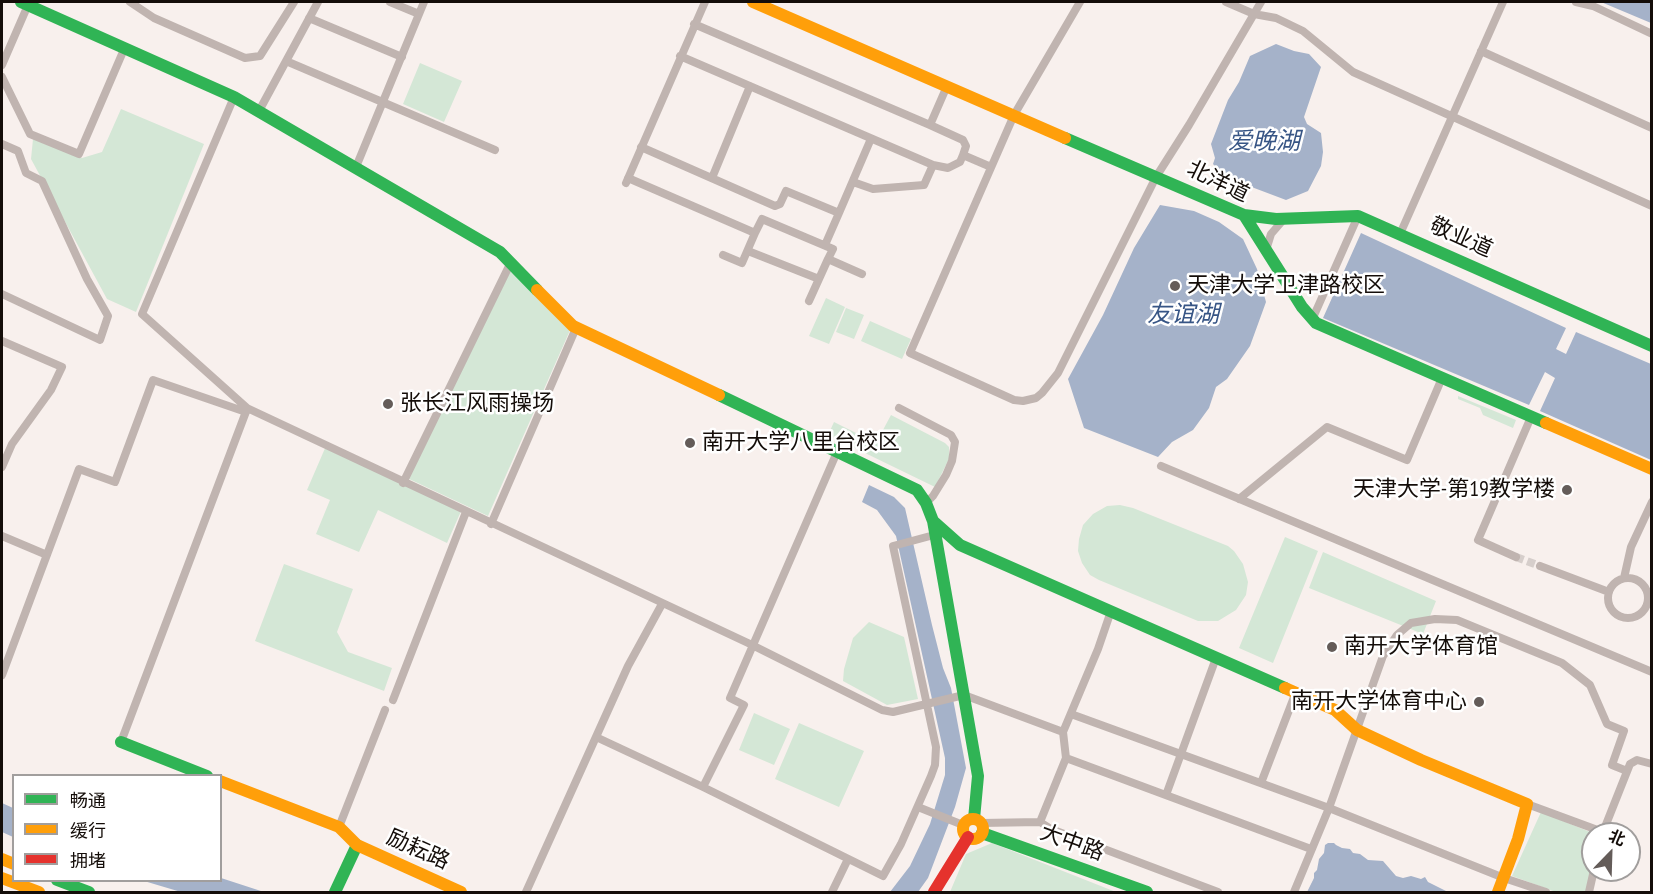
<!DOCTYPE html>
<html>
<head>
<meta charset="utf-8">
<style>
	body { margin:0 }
	#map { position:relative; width:1653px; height:894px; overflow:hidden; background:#f8f0ed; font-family:"PT Sans Narrow","Noto Sans SC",sans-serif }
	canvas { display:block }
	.frame { position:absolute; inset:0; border:3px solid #140d09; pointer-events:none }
	.legend { position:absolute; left:12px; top:774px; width:210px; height:108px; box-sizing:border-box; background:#fff; border:2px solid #a19e9d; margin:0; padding:8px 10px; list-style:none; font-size:18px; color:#140d09 }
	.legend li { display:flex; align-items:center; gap:12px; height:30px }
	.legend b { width:30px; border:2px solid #a19e9d }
	.north { position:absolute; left:1581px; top:822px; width:60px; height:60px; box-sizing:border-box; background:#fff; border:2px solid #a19e9d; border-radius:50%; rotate:23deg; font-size:16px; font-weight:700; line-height:24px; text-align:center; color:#140d09 }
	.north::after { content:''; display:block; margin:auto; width:21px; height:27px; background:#645c59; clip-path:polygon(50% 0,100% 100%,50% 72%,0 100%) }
</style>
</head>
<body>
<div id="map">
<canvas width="1653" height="894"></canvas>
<div class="frame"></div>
<ul class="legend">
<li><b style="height:8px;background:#30b455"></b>畅通</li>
<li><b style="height:8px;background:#ff9f0a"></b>缓行</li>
<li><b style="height:8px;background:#e5322d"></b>拥堵</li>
</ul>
<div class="north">北</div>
</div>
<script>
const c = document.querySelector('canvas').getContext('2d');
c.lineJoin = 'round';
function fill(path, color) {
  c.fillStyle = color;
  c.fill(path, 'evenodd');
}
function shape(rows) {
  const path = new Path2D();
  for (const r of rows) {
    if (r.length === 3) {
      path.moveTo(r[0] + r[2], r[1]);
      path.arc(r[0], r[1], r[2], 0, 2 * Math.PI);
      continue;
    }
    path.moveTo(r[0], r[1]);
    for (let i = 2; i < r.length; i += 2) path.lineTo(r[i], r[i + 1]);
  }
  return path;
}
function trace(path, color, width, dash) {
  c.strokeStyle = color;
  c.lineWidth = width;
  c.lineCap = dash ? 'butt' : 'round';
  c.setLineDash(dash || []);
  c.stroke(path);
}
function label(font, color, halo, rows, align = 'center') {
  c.font = font + ' "PT Sans Narrow","Noto Sans SC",sans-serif';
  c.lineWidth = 5;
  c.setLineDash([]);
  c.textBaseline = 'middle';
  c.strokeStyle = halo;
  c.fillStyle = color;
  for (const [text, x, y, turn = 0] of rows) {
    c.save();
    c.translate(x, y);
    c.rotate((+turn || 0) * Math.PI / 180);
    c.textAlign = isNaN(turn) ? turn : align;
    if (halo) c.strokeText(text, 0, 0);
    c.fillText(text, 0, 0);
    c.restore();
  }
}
const green = shape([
	[420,63,462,81,444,122,403,104],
	[121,109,204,144,136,312,107,299,31,159,33,139,82,158,102,152],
	[511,268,571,328,488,516,407,478],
	[826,298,845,307,829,344,809,336],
	[846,308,864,315,854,339,836,332],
	[870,321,911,339,902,359,861,341],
	[1458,396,1516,420,1513,428,1483,415,1480,408,1458,399],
	[891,415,945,443,949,447,949,459,935,487,828,435,834,422,876,443],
	[326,446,462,509,447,543,378,510,359,552,316,534,330,500,307,490],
	[1120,505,1133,508,1228,546,1234,551,1243,564,1248,582,1246,595,1236,610,1218,621,1198,621,1099,580,1090,575,1082,563,1078,551,1079,539,1083,525,1093,514,1107,506],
	[1285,537,1318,551,1273,663,1239,648],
	[1323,552,1436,601,1423,634,1309,588],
	[284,564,353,589,337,632,348,652,392,668,384,691,255,641],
	[869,622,904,637,918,699,887,705,843,681,844,669,853,638],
	[754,713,790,729,774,765,739,750],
	[799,723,864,751,839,807,775,779],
	[1541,812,1595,834,1593,834,1593,863,1586,892,1556,892,1512,876],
	[992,843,1116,892,950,892,966,854]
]);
const water = shape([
	[1600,2,1651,2,1651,23,1601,2],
	[1276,44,1294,51,1309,54,1321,67,1304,117,1307,124,1321,133,1323,152,1321,166,1308,191,1286,200,1225,177,1213,164,1215,158,1211,144,1228,100,1239,82,1250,56],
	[1160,205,1194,211,1219,222,1243,239,1257,269,1266,302,1250,346,1227,379,1216,387,1209,408,1193,430,1172,442,1158,457,1084,428,1068,379,1103,315,1134,248],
	[1361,233,1566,328,1556,349,1566,354,1576,332,1651,364,1651,460,1540,411,1555,378,1545,372,1529,405,1323,318],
	[869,485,894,497,905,508,932,625,943,668,951,688,966,768,955,807,928,878,918,892,890,892,910,866,930,824,945,775,945,758,896,536,877,510,862,502],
	[2,803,13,808,13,837,2,832],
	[1328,843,1334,843,1336,845,1342,848,1350,849,1353,853,1360,854,1368,860,1383,861,1396,876,1403,878,1411,876,1421,879,1425,877,1428,882,1448,892,1307,892,1314,878,1314,873,1317,870,1319,859,1324,853,1325,845],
	[221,878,264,892,181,892,144,881,220,880]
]);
const streetTunnel = shape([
	[1516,557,1540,566]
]);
const street = shape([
	[130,2,154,18,245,58,260,56,294,2],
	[390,2,419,14],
	[1080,2,1014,115,910,353,1014,400,1023,401,1036,398,1042,393,1058,373,1156,177,1189,125,1254,14,1226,2],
	[1261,2,1254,14,1276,18,1303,31,1353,72,1652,206],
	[1576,2,1593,6,1652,34],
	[309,18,402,57],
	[694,24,930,125,947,86],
	[1481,51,1652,128],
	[680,56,933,165],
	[286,61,495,150],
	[2,65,28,5],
	[2,77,30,134,79,154,125,47],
	[234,97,142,314,247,408,748,643,882,710,893,712,964,695,1063,732,1066,758,1040,822,981,823],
	[259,111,318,2],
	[930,125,963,140,966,146,963,155],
	[2,144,18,151,26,173,42,181,87,279,108,316,100,340,2,294],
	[641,147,775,206,780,204,786,191,839,213,825,245],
	[356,167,424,2],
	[628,178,755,233,762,219,833,249,828,259,862,274],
	[712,178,750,86],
	[853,182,873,189,924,185,933,165,948,168,960,162,963,155,991,167],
	[626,183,705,2],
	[839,213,870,141],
	[1400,234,1503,2],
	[1266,250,1271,234,1284,219],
	[748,251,819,279],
	[723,255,742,263,755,233],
	[809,301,828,259],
	[1312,320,1358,216],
	[2,341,62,367,51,390,12,444,2,467],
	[899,408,951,435,955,442,952,461,946,475,933,496,926,503],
	[1161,466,1652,672],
	[403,483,511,262],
	[1239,499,1327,427,1407,460,1442,378],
	[491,524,576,328],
	[2,536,47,555],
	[1516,557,1478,540,1531,417],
	[1540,566,1609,592],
	[1628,598,20],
	[1624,578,1631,547,1652,502],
	[2,675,79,469,115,482,153,380,246,412],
	[393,700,466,512],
	[1071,714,1329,808,1504,878,1546,892],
	[1063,732,1098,649,1111,611],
	[596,737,703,787,883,876,901,844,931,776,935,765,936,747,893,546,934,535],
	[121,742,247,409],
	[1066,758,1311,849],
	[1261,783,1296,692],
	[703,787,744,705,730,698,837,452],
	[1166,795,1216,658],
	[1527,804,1603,832,1630,764,1637,760,1652,764],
	[918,807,963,825],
	[1040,822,1051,829,1218,892],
	[339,827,385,710],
	[526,892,628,666,662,604],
	[832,892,848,859],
	[1294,892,1329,808,1383,656,1397,635,1411,623,1435,619,1457,620,1562,663,1590,685,1607,724,1624,731,1612,765,1627,771],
	[1589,892,1594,870]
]);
const fast = shape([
	[21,2,234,97,500,252,537,290],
	[1065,138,1244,215,1302,307,1316,323,1546,423],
	[1244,215,1276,219,1358,216,1652,346],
	[719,395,917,490,926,503,933,521,978,776,974,819],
	[933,521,960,545,1285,688],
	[121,742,207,776],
	[982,833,1147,892],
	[57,880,89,892],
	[335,892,357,845]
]);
const slow = shape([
	[753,2,1065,138],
	[537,290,573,326,719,395],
	[1546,423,1652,469],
	[1285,688,1335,710,1357,730,1421,760,1527,804,1518,839,1498,892],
	[220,781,339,827,357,845,461,892],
	[973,829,10],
	[2,859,14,864],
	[2,878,39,892]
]);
const jam = shape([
	[934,892,968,837]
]);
const markers = [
	[1175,286,6,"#645c59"],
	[388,404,6,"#645c59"],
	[690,443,6,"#645c59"],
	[1567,490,6,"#645c59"],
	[1332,647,6,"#645c59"],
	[1479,702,6,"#645c59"]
];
const streetNames = [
	["北洋道",1218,182,26],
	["敬业道",1461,238,24],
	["大中路",1072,843,20],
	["励耘路",418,850,24]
];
const poiNames = [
	["天津大学卫津路校区",1187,286],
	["张长江风雨操场",400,404],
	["南开大学八里台校区",702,443],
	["天津大学-第19教学楼",1555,490,"right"],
	["南开大学体育馆",1344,647],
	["南开大学体育中心",1467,702,"right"]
];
const waterNames = [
	["爱晚湖",1264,142],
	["友谊湖",1183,315]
];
fill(green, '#d4e7d6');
fill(water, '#a5b2c9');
trace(streetTunnel, '#d6cecb', 8, [8, 4]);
trace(street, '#c0b4b0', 8);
trace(fast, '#30b455', 12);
trace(slow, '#ff9f0a', 12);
trace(jam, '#e5322d', 12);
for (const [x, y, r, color] of markers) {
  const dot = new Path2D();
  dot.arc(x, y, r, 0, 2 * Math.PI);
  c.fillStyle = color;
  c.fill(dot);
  trace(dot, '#fff', 2);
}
label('22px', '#140d09', '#fff', streetNames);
label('22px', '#140d09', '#fff', poiNames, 'left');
label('italic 24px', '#375585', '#fff', waterNames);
</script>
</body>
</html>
